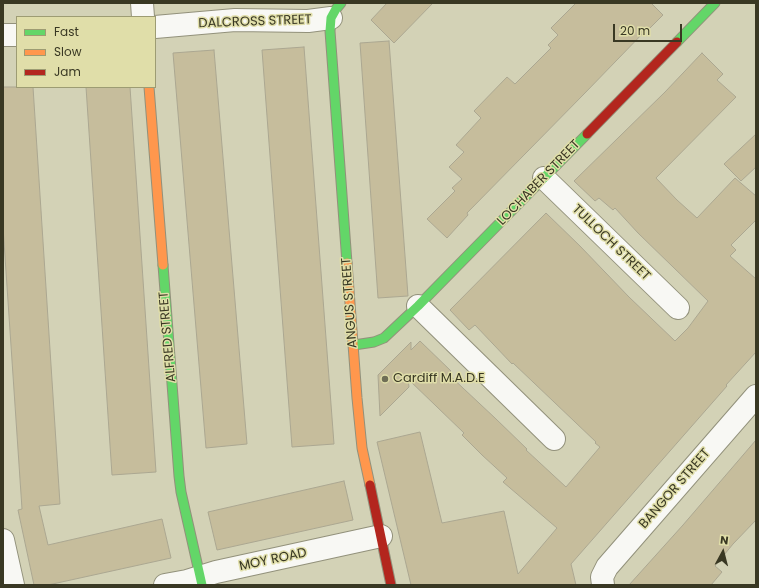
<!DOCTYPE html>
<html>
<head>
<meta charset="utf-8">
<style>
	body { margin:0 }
	#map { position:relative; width:759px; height:588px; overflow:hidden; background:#d3d2b6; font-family:Poppins,sans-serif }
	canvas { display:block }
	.frame { position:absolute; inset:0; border:4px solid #393823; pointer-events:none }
	.legend { position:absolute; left:16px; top:16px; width:140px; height:72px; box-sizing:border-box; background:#e0dea9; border:1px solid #9d9c73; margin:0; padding:5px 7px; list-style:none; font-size:12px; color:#393823 }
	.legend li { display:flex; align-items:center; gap:8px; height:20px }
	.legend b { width:20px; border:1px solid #9d9c73 }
	.north { position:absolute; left:703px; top:532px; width:40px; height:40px; -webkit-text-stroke:3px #e0dea9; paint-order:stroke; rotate:7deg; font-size:11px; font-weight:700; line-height:16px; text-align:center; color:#393823 }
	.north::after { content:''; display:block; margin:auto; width:14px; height:18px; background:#393823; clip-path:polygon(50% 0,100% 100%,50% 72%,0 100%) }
	.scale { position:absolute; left:613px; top:24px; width:69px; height:18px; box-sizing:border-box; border:2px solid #393823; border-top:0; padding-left:5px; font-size:12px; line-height:14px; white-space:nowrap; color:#393823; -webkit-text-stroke:3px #e0dea9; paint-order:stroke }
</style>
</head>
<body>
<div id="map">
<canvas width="759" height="588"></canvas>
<div class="frame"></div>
<ul class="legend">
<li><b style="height:5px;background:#63d668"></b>Fast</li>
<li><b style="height:5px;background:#ff974d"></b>Slow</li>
<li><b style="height:5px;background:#b3261e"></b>Jam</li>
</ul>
<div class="north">N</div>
<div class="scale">20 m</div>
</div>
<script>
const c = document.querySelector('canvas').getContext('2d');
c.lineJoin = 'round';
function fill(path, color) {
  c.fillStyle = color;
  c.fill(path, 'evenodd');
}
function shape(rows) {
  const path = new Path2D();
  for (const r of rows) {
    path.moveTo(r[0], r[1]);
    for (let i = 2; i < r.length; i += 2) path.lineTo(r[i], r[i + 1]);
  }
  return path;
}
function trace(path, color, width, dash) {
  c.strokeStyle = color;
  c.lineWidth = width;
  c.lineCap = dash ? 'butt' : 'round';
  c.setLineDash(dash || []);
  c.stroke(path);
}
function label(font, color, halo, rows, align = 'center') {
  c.font = font + ' Poppins,sans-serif';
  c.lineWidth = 3;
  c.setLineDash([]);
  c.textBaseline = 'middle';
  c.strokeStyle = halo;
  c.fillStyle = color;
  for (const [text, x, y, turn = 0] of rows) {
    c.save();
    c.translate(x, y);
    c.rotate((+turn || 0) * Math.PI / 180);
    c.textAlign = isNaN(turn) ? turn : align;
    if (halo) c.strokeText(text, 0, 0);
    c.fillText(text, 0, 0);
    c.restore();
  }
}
const building = shape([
	[387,3,433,3,394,43,371,20,387,3],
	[576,3,651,3,663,15,649,29,648,28,584,94,467,213,468,215,447,238,427,219,455,191,452,188,462,179,449,167,464,152,456,145,481,118,474,111,507,77,515,84,551,48,548,45,558,35,551,28,576,3],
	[389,41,408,296,378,298,360,43,389,41],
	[304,47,334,444,292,447,262,50,304,47],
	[214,50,247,444,206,448,173,53,214,50],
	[702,53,723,74,717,80,736,97,656,178,677,200,697,218,735,178,756,196,756,220,731,245,736,250,730,256,756,279,756,352,726,385,727,386,684,435,571,564,576,585,411,585,377,442,420,432,442,523,504,511,518,574,557,528,503,482,507,478,482,455,462,435,464,433,408,379,409,387,380,416,378,375,411,342,411,350,420,341,451,371,448,374,495,418,527,449,526,450,566,487,600,447,595,443,596,442,554,402,513,363,512,364,475,325,469,330,450,310,546,213,580,246,629,297,675,341,688,328,708,301,638,233,615,208,613,210,599,198,595,201,574,181,665,92,702,53],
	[3,87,33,87,60,504,39,506,48,545,162,519,171,558,48,585,34,585,18,510,22,509,3,227,3,87],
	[86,87,130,87,156,472,112,475,86,87],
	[756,134,756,167,741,181,724,164,756,134],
	[756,440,756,520,733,544,715,566,722,572,711,585,629,585,683,525,756,440],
	[344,481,353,520,217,550,208,512,344,481]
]);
const street = shape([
	[142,3,143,17],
	[155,27,235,20,308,21,331,18],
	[3,35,17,35],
	[544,178,678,308],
	[418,306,554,439],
	[3,540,13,585],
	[165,585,187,581,216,572,381,536],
	[603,585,602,577,607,567,756,396]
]);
const fast = shape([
	[341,3,336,9,331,18,330,31,347,263],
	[677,42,715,3],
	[163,265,179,476,181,492,202,585],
	[354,345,374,342,384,338,418,306,587,134]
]);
const slow = shape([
	[149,87,163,265],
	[347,263,357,398,362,448,370,485]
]);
const jam = shape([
	[587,134,677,42],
	[370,485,391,585]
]);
const markers = [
	[385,379,4,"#6f6e56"]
];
const streetNames = [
	["DALCROSS STREET",255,22,-2],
	["LOCHABER STREET",539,183,-46],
	["TULLOCH STREET",611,243,44],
	["ANGUS STREET",350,303,-94],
	["ALFRED STREET",168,337,-95],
	["BANGOR STREET",675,489,-49],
	["MOY ROAD",273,560,-12]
];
const poiNames = [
	["Cardiff M.A.D.E",393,379]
];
fill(building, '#c6bd9c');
trace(building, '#aba791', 1);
trace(street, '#92917b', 24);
trace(fast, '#92917b', 11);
trace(slow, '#92917b', 11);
trace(jam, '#92917b', 11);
trace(street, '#f8f8f4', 22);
trace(fast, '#63d668', 9);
trace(slow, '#ff974d', 9);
trace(jam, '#b3261e', 9);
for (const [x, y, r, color] of markers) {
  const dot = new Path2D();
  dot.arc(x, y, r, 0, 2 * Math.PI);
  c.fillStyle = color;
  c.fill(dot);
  trace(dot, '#e0dea9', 1.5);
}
label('13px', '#393823', '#e0dea9', streetNames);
label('13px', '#393823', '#e0dea9', poiNames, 'left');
</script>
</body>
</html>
